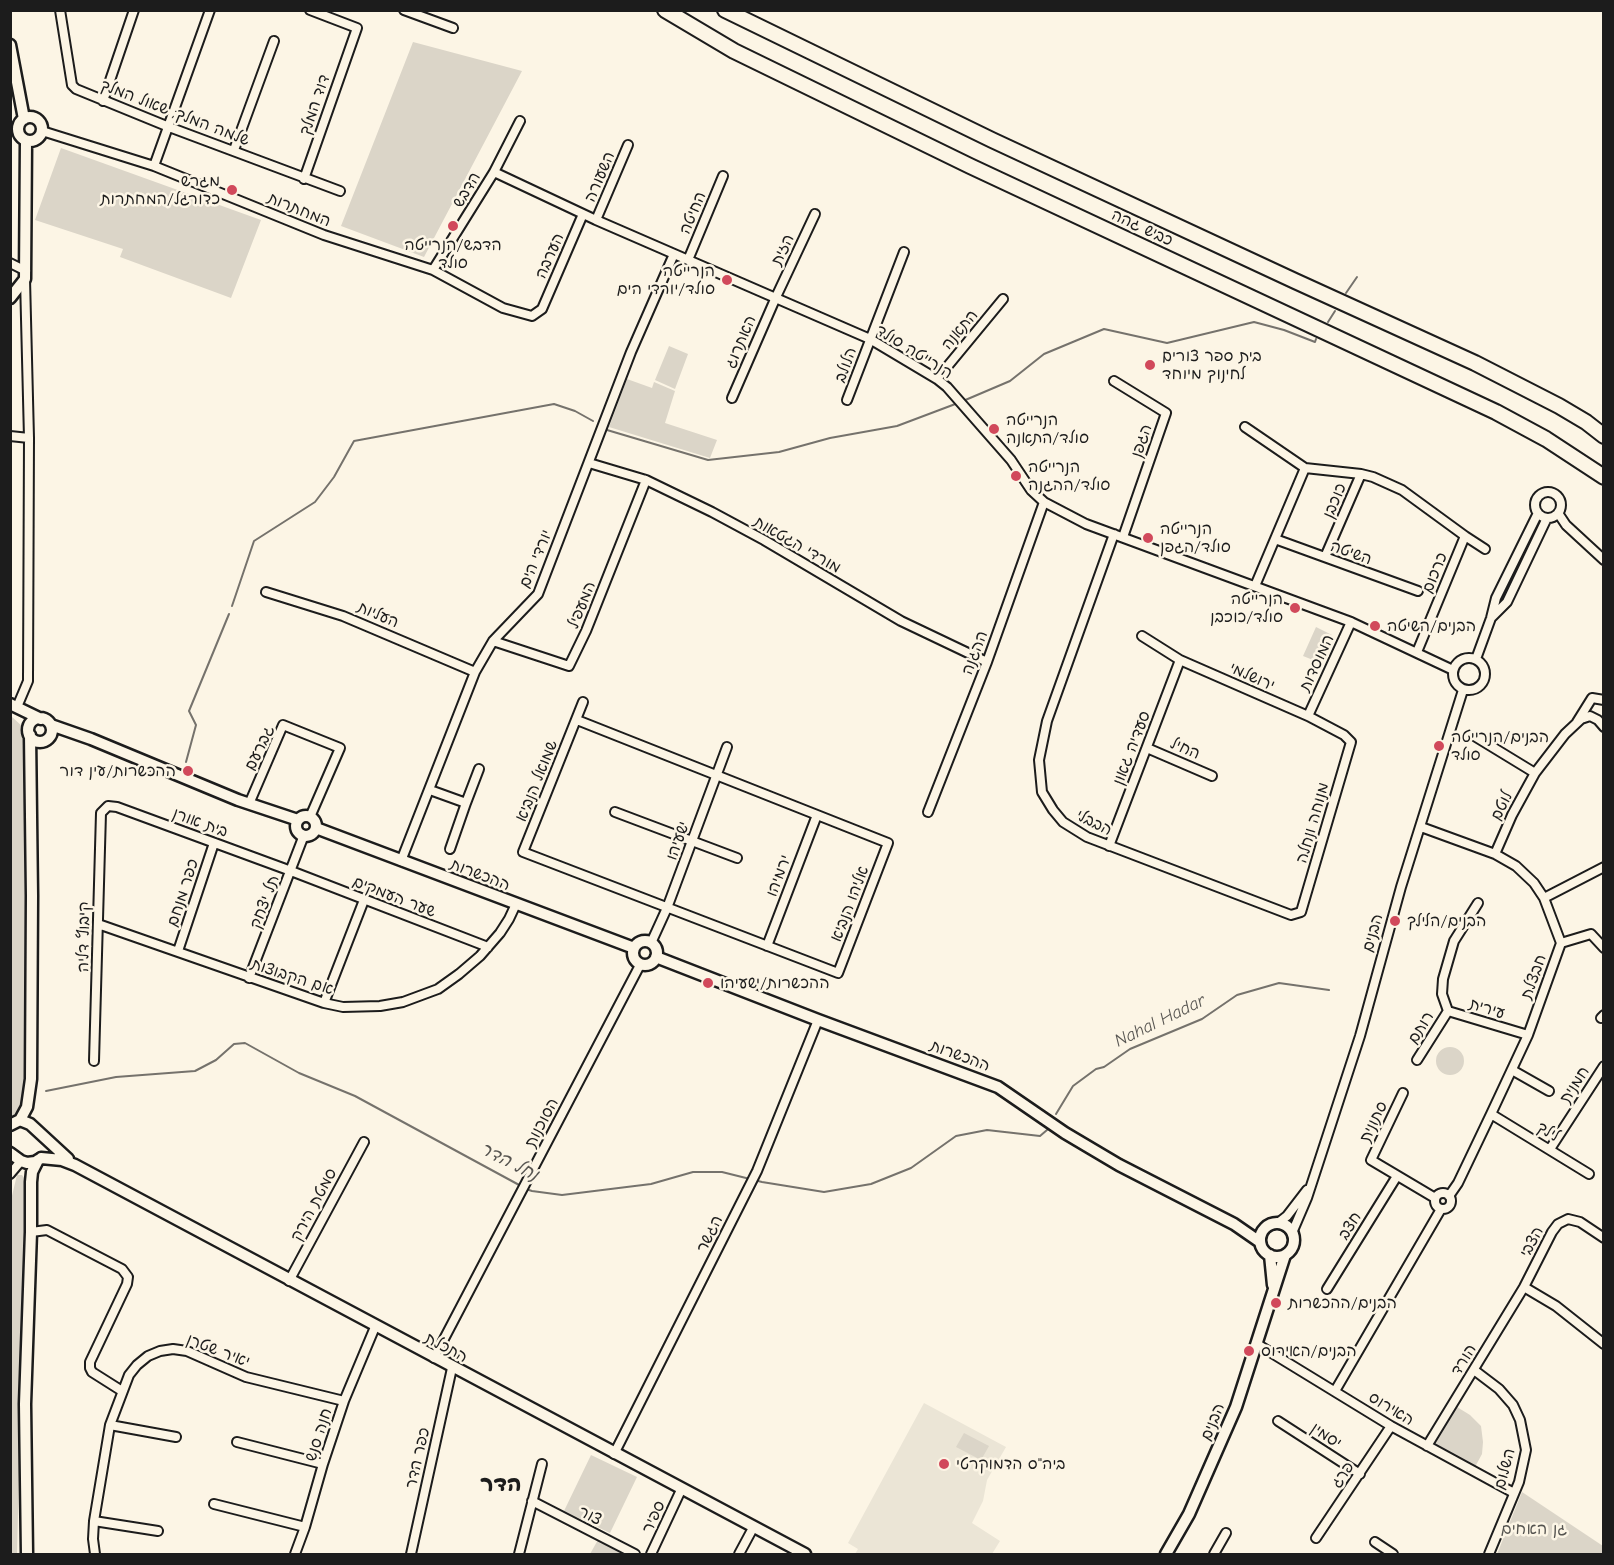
<!DOCTYPE html>
<html>
<head>
<meta charset="utf-8">
<style>
	body { margin:0 }
	#map { position:relative; width:1614px; height:1565px; overflow:hidden; background:#fcf5e5; font-family:"Comic Neue",sans-serif }
	canvas { display:block }
	.frame { position:absolute; inset:0; border:12px solid #1c1c1c; pointer-events:none }
</style>
</head>
<body>
<div id="map">
<canvas width="1614" height="1565"></canvas>
<div class="frame"></div>
</div>
<script>
const c = document.querySelector('canvas').getContext('2d');
c.lineJoin = 'round';
function fill(path, color) {
  c.fillStyle = color;
  c.fill(path, 'evenodd');
}
function shape(rows) {
  const path = new Path2D();
  for (const r of rows) {
    if (r.length === 3) {
      path.moveTo(r[0] + r[2], r[1]);
      path.arc(r[0], r[1], r[2], 0, 2 * Math.PI);
      continue;
    }
    path.moveTo(r[0], r[1]);
    for (let i = 2; i < r.length; i += 2) path.lineTo(r[i], r[i + 1]);
  }
  return path;
}
function trace(path, color, width, dash) {
  c.strokeStyle = color;
  c.lineWidth = width;
  c.lineCap = dash ? 'butt' : 'round';
  c.setLineDash(dash || []);
  c.stroke(path);
}
function label(font, color, halo, rows, align = 'center') {
  c.font = font + ' "Comic Neue","Playpen Sans Hebrew",sans-serif';
  c.lineWidth = 5;
  c.setLineDash([]);
  c.textBaseline = 'middle';
  c.strokeStyle = halo;
  c.fillStyle = color;
  for (const [text, x, y, turn = 0] of rows) {
    c.save();
    c.translate(x, y);
    c.rotate((+turn || 0) * Math.PI / 180);
    c.textAlign = isNaN(turn) ? turn : align;
    if (halo) c.strokeText(text, 0, 0);
    c.fillText(text, 0, 0);
    c.restore();
  }
}
const built = shape([
	[924,1403,1006,1447,987,1480,983,1501,972,1523,1000,1541,992,1554,855,1554,858,1549,848,1543]
]);
const green = shape([
	[413,42,522,71,424,257,341,226],
	[61,148,261,220,231,298,120,257,123,249,35,220],
	[669,346,688,354,675,389,655,380],
	[627,379,652,388,654,382,675,391,665,423,717,440,710,458,609,427],
	[1316,627,1332,635,1318,662,1303,656],
	[11,716,23,727,27,732,28,742,27,1080,21,1107,16,1114,11,1117],
	[1450,1061,14],
	[17,1175,22,1175,25,1179,26,1185,17,1554,11,1554,10,1204],
	[1457,1407,1470,1415,1481,1426,1483,1442,1482,1454,1475,1467,1435,1444],
	[964,1433,989,1446,981,1460,956,1447],
	[591,1455,637,1477,610,1533,564,1511],
	[1522,1492,1603,1546,1603,1554,1497,1554],
	[599,1538,626,1553,625,1554,590,1554]
]);
const stream = shape([
	[1346,293,1357,277],
	[1328,322,1335,311],
	[963,401,1010,381,1044,354,1104,329,1167,343,1254,322,1284,330,1315,342,1316,339],
	[607,430,708,460,779,452,830,438,897,426,958,403],
	[232,606,254,541,315,502,334,477,354,441,554,404,575,411,593,421],
	[186,762,196,725,189,711,229,614],
	[46,1091,116,1077,195,1071,216,1060,234,1044,245,1043,299,1073,355,1096,521,1186],
	[1056,1114,1073,1086,1096,1069,1104,1067,1130,1049,1202,1019,1237,995,1279,983,1329,990],
	[526,1189,532,1191,562,1195,651,1184,693,1172,722,1172,762,1182,824,1192,871,1184,911,1168,956,1136,987,1130,1040,1136,1047,1130]
]);
const street = shape([
	[60,10,72,85,76,89,169,127,340,191],
	[404,10,453,28],
	[103,101,134,10],
	[42,131,154,166,324,235,433,270,503,308,532,316,542,309,583,214],
	[234,150,274,41],
	[154,166,210,10],
	[494,172,596,220,870,339,937,379,947,387,1011,460,1031,490,1044,502,1086,524,1351,622,1453,670],
	[304,179,357,28,310,10],
	[596,220,628,145],
	[688,260,723,176],
	[10,263,26,271],
	[433,270,494,172,520,121],
	[937,379,1003,299],
	[1114,381,1166,413,1123,537],
	[732,398,776,297,815,214],
	[847,400,904,252],
	[1245,427,1305,468,1361,474,1325,557],
	[10,436,29,438],
	[589,463,646,480,712,512,764,540,901,621,987,662],
	[1361,474,1373,477,1402,490,1465,536,1417,652],
	[1548,505,13],
	[1558,513,1566,525,1604,560],
	[1114,534,1047,721,1039,760,1042,792,1053,810,1063,822,1087,837,1291,915,1301,912,1351,742,1344,735,1308,716,1180,660,1142,636],
	[1465,536,1485,549],
	[1275,539,1418,591],
	[1255,586,1305,468],
	[266,592,343,616,475,672],
	[1492,617,1507,602,1547,518],
	[493,641,569,666,586,631,646,480],
	[1469,674,16],
	[1476,659,1491,618,1496,598,1538,513],
	[17,707,28,681,29,438,25,279],
	[1308,716,1351,622],
	[577,720,888,843,838,973,523,852,583,702],
	[1577,722,1592,698,1604,700],
	[1476,737,1535,773],
	[1147,748,1212,776],
	[430,790,466,803,450,849],
	[466,803,479,769],
	[249,804,283,725,340,748,310,817],
	[615,812,737,858],
	[928,812,987,662,1044,502],
	[1421,827,1495,854,1516,866,1534,883,1544,898,1561,943,1528,1035,1491,1114,1458,1183,1449,1196],
	[1109,846,1180,660],
	[1495,854,1512,815,1535,773,1565,734,1581,719,1590,716,1598,720,1604,727],
	[401,861,475,672,493,641,538,594,631,352,674,254],
	[1544,898,1604,867],
	[1478,903,1454,941,1443,979,1442,994,1448,1011,1528,1035],
	[98,924,324,1003,343,1007,380,1006,403,1002,438,989,459,974,480,956,500,933,509,919,516,904],
	[651,943,667,908,727,747],
	[1561,943,1591,934,1604,948],
	[767,946,817,815],
	[178,951,214,843],
	[249,978,304,835],
	[324,1003,364,900],
	[1601,1018,1604,1015],
	[1417,1060,1448,1011],
	[94,1061,101,813,108,806,117,807,291,871,488,947],
	[1512,1070,1549,1091],
	[1403,1093,1371,1160,1435,1198],
	[1491,1114,1589,1174],
	[1550,1149,1604,1066],
	[10,1174,21,1161],
	[1443,1201,8],
	[1278,1223,1287,1216,1307,1190],
	[31,1232,47,1230,122,1269,128,1277,127,1284,90,1362,90,1368,92,1372,122,1391],
	[1292,1233,1307,1198,1360,1036,1401,887,1463,690],
	[289,1281,364,1142],
	[1524,1287,1556,1306,1604,1344],
	[1327,1289,1397,1176],
	[1257,1344,1391,1426,1514,1493],
	[434,1358,640,965],
	[1474,1370,1499,1389,1513,1405,1520,1420,1526,1450,1519,1482,1489,1554],
	[1335,1391,1441,1209],
	[1278,1421,1360,1474],
	[110,1425,176,1437],
	[237,1442,323,1464],
	[1427,1446,1524,1287,1552,1232,1558,1224,1568,1219,1580,1222,1604,1238],
	[614,1454,757,1171,818,1020],
	[532,1501,635,1554],
	[214,1504,305,1527],
	[94,1521,158,1531],
	[1316,1538,1391,1426],
	[1375,1542,1393,1554],
	[95,1554,93,1539,94,1521,110,1425,129,1375,137,1365,148,1356,160,1351,173,1349,187,1351,246,1377,344,1401],
	[295,1554,305,1527,323,1464,344,1401,375,1327],
	[411,1554,452,1368],
	[519,1554,542,1464],
	[651,1554,681,1490],
	[739,1554,753,1528],
	[1214,1554,1226,1533]
]);
const secondary = shape([
	[10,45,24,119],
	[30,129,12],
	[10,298,25,279,26,141],
	[10,704,41,719],
	[40,730,12],
	[51,725,91,739,238,800,298,820],
	[306,826,10],
	[316,828,634,948],
	[645,953,12],
	[656,957,818,1020,998,1087,1065,1133,1119,1165,1234,1224,1260,1242],
	[20,1120,27,1107,31,1079,32,896,30,735],
	[10,1125,20,1120,30,1124,68,1159],
	[10,1153,21,1161,27,1163,35,1162,40,1159],
	[41,1158,62,1160,75,1165,805,1554],
	[1277,1240,17],
	[1270,1255,1273,1285],
	[27,1554,25,1404,31,1232,31,1182,32,1172,38,1160],
	[1166,1554,1189,1514,1236,1407,1285,1255]
]);
const highway = shape([
	[665,10,734,51,970,166,1496,412,1546,439,1604,477],
	[725,10,992,140,1295,281,1475,363,1559,406,1586,422,1604,436]
]);
const markers = [
	[232,190,6,"#d1495b"],
	[453,226,6,"#d1495b"],
	[727,280,6,"#d1495b"],
	[1150,365,6,"#d1495b"],
	[994,429,6,"#d1495b"],
	[1016,476,6,"#d1495b"],
	[1148,538,6,"#d1495b"],
	[1295,608,6,"#d1495b"],
	[1375,626,6,"#d1495b"],
	[1439,746,6,"#d1495b"],
	[188,771,6,"#d1495b"],
	[1395,921,6,"#d1495b"],
	[708,983,6,"#d1495b"],
	[1276,1303,6,"#d1495b"],
	[1249,1351,6,"#d1495b"],
	[944,1464,6,"#d1495b"]
];
const streetNames = [
	["דוד המלך",315,105,-71],
	["שלמה המלך; שאול המלך",175,113,21],
	["השעורה",600,177,-67],
	["הדבש",467,190,-59],
	["המחתרות",299,210,22],
	["החיטה",693,213,-67],
	["כביש גהה",1142,228,25],
	["הזית",783,250,-64],
	["הערבה",550,256,-66],
	["התאנה",960,330,-50],
	["האתרוג",741,342,-67],
	["הנרייטה סולד",914,352,32],
	["הלולב",846,365,-70],
	["הגפן",1142,441,-71],
	["כוכבן",1335,501,-67],
	["מורדי הגטאות",797,545,30],
	["השיטה",1351,553,20],
	["יורדי הים",536,559,-67],
	["כרכום",1435,573,-68],
	["המעפיל",582,605,-68],
	["העליות",378,615,23],
	["ההגנה",975,653,-69],
	["המוסדות",1317,663,-65],
	["ירושלמי",1252,677,24],
	["גברעם",260,748,-64],
	["סעדיה גאון",1132,748,-69],
	["החיל",1185,749,23],
	["שמואל הנביא",537,781,-68],
	["לוטם",1502,806,-64],
	["בית אורן",200,823,20],
	["הבבלי",1094,823,27],
	["מנוחה ונחלה",1313,823,-74],
	["ישעיהו",678,841,-70],
	["ההכשרות",480,875,21],
	["ירמיהו",779,876,-69],
	["כפר מנחם",183,893,-72],
	["שער העמקים",394,897,21],
	["תל יצחק",265,902,-69],
	["אליהו הנביא",850,904,-69],
	["הבנים",1373,933,-74],
	["קיבוץ דליה",84,937,-89],
	["אם הקבוצות",292,977,18],
	["חבצלת",1534,977,-70],
	["עירית",1487,1009,17],
	["רותם",1421,1028,-58],
	["ההכשרות",960,1056,20],
	["חמנית",1575,1085,-57],
	["סתונית",1374,1122,-64],
	["הסוכנות",542,1123,-62],
	["לילך",1548,1132,31],
	["סמטת הירק",314,1205,-62],
	["חצב",1350,1226,-58],
	["הגשר",710,1234,-63],
	["הצבי",1532,1242,-62],
	["התכלת",446,1348,28],
	["יאיר שטרן",218,1351,21],
	["הורד",1464,1360,-59],
	["האירוס",1391,1409,31],
	["הבנים",1213,1422,-68],
	["חנה סנש",319,1435,-72],
	["יסמין",1326,1436,33],
	["כפר הדר",418,1458,-77],
	["השלום",1505,1469,-75],
	["פרג",1343,1475,-56],
	["צור",590,1516,27],
	["ספיר",654,1517,-65]
];
const poiNames = [
	["מגרש",220,181,"right"],
	["כדורגל/המחתרות",220,199,"right"],
	["הדבש/הנרייטה",453,245,"center"],
	["סולד",453,263,"center"],
	["הנרייטה",715,271,"right"],
	["סולד/יורדי הים",715,289,"right"],
	["בית ספר צורים",1162,356],
	["לחינוך מיוחד",1162,374],
	["הנרייטה",1006,420],
	["סולד/התאנה",1006,438],
	["הנרייטה",1028,467],
	["סולד/ההגנה",1028,485],
	["הנרייטה",1160,529],
	["סולד/הגפן",1160,547],
	["הנרייטה",1283,599,"right"],
	["סולד/כוכבן",1283,617,"right"],
	["הבנים/השיטה",1387,626],
	["הבנים/הנרייטה",1451,737],
	["סולד",1451,755],
	["ההכשרות/עין דור",176,771,"right"],
	["הבנים/הלילך",1407,921],
	["ההכשרות/ישעיהו",720,983],
	["הבנים/ההכשרות",1288,1303],
	["הבנים/האירוס",1261,1351],
	["ביה\"ס הדמוקרטי",956,1464]
];
const parkNames = [
	["גן האחים",1534,1529]
];
const waterNames = [
	["Nahal Hadar",1160,1021,-26],
	["נחל הדר",509,1162,27]
];
const districtNames = [
	["הדר",501,1485]
];
fill(built, '#ebe5d6');
fill(green, '#dbd5c8');
trace(stream, '#75726c', 2);
trace(street, '#1c1c1c', 12);
trace(secondary, '#1c1c1c', 15);
trace(highway, '#1c1c1c', 18);
trace(street, '#fcf5e5', 8);
trace(secondary, '#fcf5e5', 10);
trace(highway, '#fcf5e5', 14);
for (const [x, y, r, color] of markers) {
  const dot = new Path2D();
  dot.arc(x, y, r, 0, 2 * Math.PI);
  c.fillStyle = color;
  c.fill(dot);
  trace(dot, '#fcf5e5', 2);
}
label('16px', '#1c1c1c', '#fcf5e5', streetNames);
label('16px', '#1c1c1c', '#fcf5e5', poiNames, 'left');
label('16px', '#555450', '#fcf5e5', parkNames);
label('italic 18px', '#575551', '#fcf5e5', waterNames);
label('bold 22px', '#1c1c1c', '#fcf5e5', districtNames);
</script>
</body>
</html>
